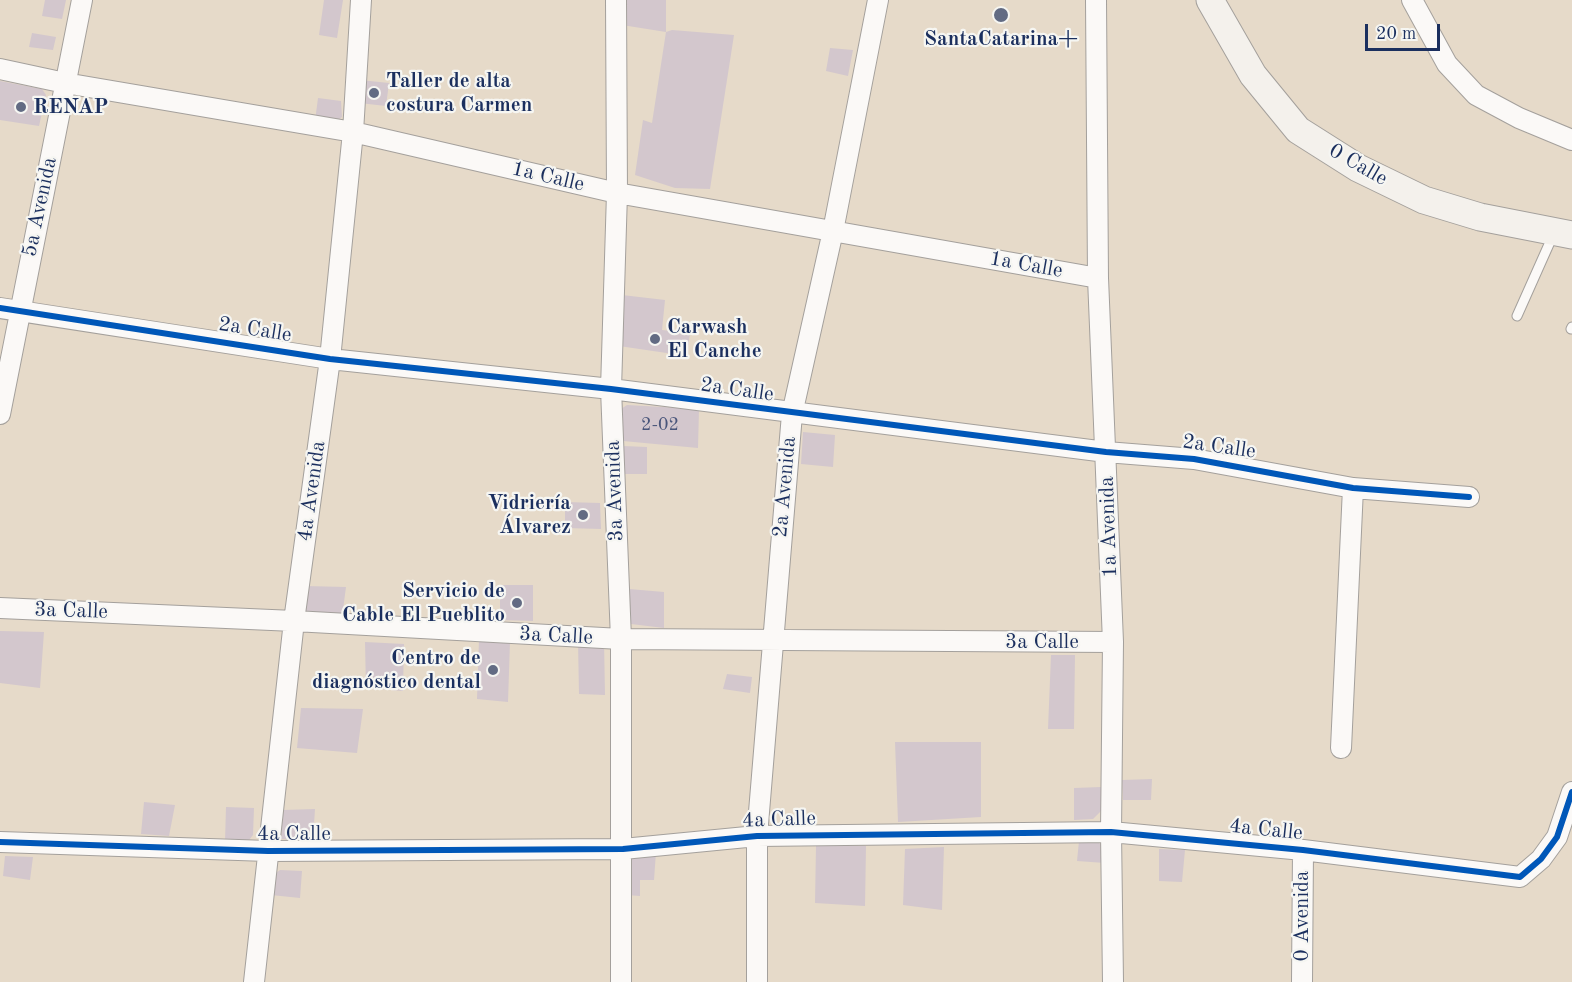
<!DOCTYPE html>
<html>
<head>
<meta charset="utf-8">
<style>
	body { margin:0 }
	#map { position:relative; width:1572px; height:982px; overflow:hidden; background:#e6dac9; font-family:"Old Standard TT",serif }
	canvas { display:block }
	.scale { position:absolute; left:1365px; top:24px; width:75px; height:27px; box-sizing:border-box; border:3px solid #1b2f5e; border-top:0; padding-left:8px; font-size:18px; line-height:21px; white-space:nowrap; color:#1b2f5e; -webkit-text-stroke:4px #f6f6f2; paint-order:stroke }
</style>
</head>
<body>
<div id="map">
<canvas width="1572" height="982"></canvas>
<div class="scale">20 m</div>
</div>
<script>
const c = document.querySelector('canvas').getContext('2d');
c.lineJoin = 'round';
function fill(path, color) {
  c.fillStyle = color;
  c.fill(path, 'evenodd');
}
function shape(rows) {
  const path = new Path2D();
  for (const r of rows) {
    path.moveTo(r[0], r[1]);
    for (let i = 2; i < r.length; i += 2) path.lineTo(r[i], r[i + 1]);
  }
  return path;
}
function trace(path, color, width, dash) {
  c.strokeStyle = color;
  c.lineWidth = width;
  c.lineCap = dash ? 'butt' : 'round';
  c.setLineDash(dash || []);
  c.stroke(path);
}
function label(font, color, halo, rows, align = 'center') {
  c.font = font + ' "Old Standard TT",serif';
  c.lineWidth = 4.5;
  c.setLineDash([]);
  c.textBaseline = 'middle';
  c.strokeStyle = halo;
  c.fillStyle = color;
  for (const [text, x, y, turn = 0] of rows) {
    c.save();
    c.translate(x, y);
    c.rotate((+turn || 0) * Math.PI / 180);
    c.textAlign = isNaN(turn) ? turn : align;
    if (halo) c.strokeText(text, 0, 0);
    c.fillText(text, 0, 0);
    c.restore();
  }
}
const building = shape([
	[45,0,66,0,62,19,42,16],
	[324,0,343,0,337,38,319,35],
	[624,0,666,0,666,32,672,30,734,35,710,189,675,188,635,175,643,120,652,123,666,32,622,25],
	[32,33,56,37,53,50,29,47],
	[830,48,853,50,848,76,826,71],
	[360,80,389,83,386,106,359,103],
	[0,81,42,89,46,95,39,126,0,120],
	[318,98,341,101,342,117,334,123,315,121],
	[622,295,665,300,662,330,690,333,687,356,619,346],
	[627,405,699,409,698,448,623,441,621,409],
	[803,432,835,435,833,467,801,464],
	[623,446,647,447,647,474,624,474],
	[565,502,600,503,601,529,565,528],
	[500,585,533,585,533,621,500,620],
	[305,586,346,587,342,617,302,614],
	[629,589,664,592,664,628,631,624],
	[0,631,44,632,40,688,0,683],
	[479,640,510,642,508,702,477,699],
	[578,641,604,641,605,695,579,694],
	[365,642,404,644,403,691,366,688],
	[1051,655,1075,655,1074,729,1048,729],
	[727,674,752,677,750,693,723,689],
	[301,708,363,709,357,753,297,748],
	[895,742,981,742,981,817,898,822],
	[1152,779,1151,800,1123,800,1122,780],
	[1101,787,1102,810,1093,819,1074,820,1074,788],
	[144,802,175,805,169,836,141,834],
	[226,807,254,808,253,835,246,844,225,842],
	[315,809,313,840,281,839,283,810],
	[1079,841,1099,843,1106,848,1105,863,1077,861],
	[816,846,866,846,865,906,815,903],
	[944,847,942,910,903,905,905,849],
	[1159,849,1185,850,1182,882,1159,881],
	[627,852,656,852,654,880,640,880,640,896,626,895],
	[5,856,33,857,30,880,3,876],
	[280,870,302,871,300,898,271,895,273,875]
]);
const lane = shape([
	[1517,316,1554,233],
	[1571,329,1572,327]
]);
const street = shape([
	[616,0,617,193,611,389,621,639,621,982],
	[1096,0,1098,278,1113,642,1111,832,1113,982],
	[1412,0,1447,64,1476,95,1519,118,1572,140],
	[0,69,65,83,353,132,617,193,1098,278],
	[0,308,330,359,611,389,1106,452,1194,459,1353,488,1469,497],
	[0,414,82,0],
	[0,608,294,621,621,639,1113,642],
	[1341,748,1353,488],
	[0,842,268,851,623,849,757,836,1111,832,1303,850,1520,877,1541,859,1557,837,1572,792],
	[254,982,294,621,330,359,353,132,361,0],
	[757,982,757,836,792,414,833,231,878,0],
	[1302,982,1303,850]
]);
const secondary = shape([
	[1210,0,1253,75,1298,130,1358,168,1424,200,1480,217,1572,235]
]);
const cycleway = shape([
	[0,308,330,359,611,389,1106,452,1194,459,1353,488,1469,497],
	[0,842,268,851,623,849,757,836,1111,832,1303,850,1520,877,1541,859,1557,837,1572,792]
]);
const markers = [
	[1001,15,8,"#626b83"],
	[374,93,6,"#626b83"],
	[21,107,6,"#626b83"],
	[655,339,6,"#626b83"],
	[583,515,6,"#626b83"],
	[517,603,6,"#626b83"],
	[493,670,6,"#626b83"]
];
const numberNames = [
	["2-02",660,425]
];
const poiNames = [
	["SantaCatarina+",1001,39,"center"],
	["Taller de alta",386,81],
	["costura Carmen",386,105],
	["RENAP",33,107],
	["Carwash",667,327],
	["El Canche",667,351],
	["Vidriería",571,503,"right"],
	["Álvarez",571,527,"right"],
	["Servicio de",505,591,"right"],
	["Cable El Pueblito",505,615,"right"],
	["Centro de",481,658,"right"],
	["diagnóstico dental",481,682,"right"]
];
const streetNames = [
	["0 Calle",1358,165,30],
	["1a Calle",548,177,13],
	["5a Avenida",40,207,-78],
	["1a Calle",1026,265,10],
	["2a Calle",255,330,9],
	["2a Calle",737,390,8],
	["2a Calle",1219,447,8],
	["2a Avenida",785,487,-85],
	["4a Avenida",312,491,-82],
	["3a Avenida",615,491,-92],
	["1a Avenida",1109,527,-92],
	["3a Calle",71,611,2],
	["3a Calle",556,636,3],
	["3a Calle",1042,642],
	["4a Calle",779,820,-2],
	["4a Calle",1266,830,6],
	["4a Calle",294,834],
	["0 Avenida",1302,916,-90]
];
fill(building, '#d3c7cd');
trace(lane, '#a4a09c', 11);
trace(street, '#a4a09c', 22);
trace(secondary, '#a4a09c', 29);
trace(lane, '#fbf9f7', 9);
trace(street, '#fbf9f7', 20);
trace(secondary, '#f4f1ec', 27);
trace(cycleway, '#0057b8', 6);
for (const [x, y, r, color] of markers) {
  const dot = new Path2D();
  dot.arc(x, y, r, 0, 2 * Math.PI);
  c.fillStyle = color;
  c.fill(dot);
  trace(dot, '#f6f6f2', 2);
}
label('18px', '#49557a', null, numberNames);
label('bold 21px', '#1b2f5e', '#f6f6f2', poiNames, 'left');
label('21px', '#1b2f5e', '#f6f6f2', streetNames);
</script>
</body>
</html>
